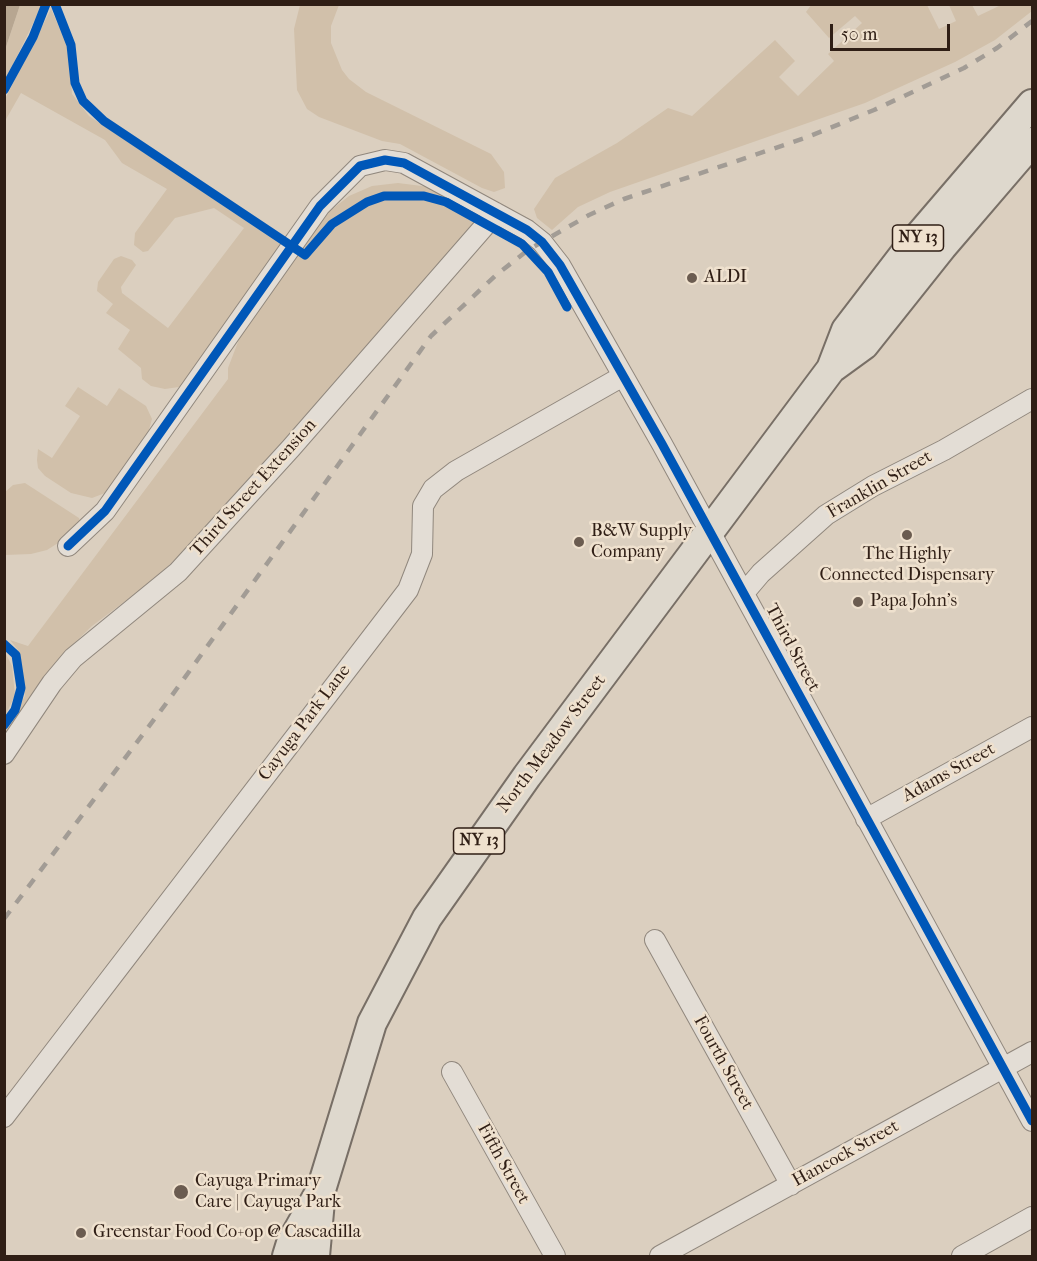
<!DOCTYPE html>
<html>
<head>
<meta charset="utf-8">
<style>
	body { margin:0 }
	#map { position:relative; width:1037px; height:1261px; overflow:hidden; background:#dbcfbf; font-family:"IM FELL French Canon",serif }
	canvas { display:block }
	.frame { position:absolute; inset:0; border:6px solid #2f1e15; pointer-events:none }
	.scale { position:absolute; left:830px; top:24px; width:120px; height:27px; box-sizing:border-box; border:3px solid #2f1e15; border-top:0; padding-left:8px; font-size:18px; line-height:21px; white-space:nowrap; color:#2f1e15; -webkit-text-stroke:4px #efe1ce; paint-order:stroke }
</style>
</head>
<body>
<div id="map">
<canvas width="1037" height="1261"></canvas>
<div class="frame"></div>
<div class="scale">50 m</div>
</div>
<script>
const c = document.querySelector('canvas').getContext('2d');
c.lineJoin = 'round';
function fill(path, color) {
  c.fillStyle = color;
  c.fill(path, 'evenodd');
}
function shape(rows) {
  const path = new Path2D();
  for (const r of rows) {
    path.moveTo(r[0], r[1]);
    for (let i = 2; i < r.length; i += 2) path.lineTo(r[i], r[i + 1]);
  }
  return path;
}
function trace(path, color, width, dash) {
  c.strokeStyle = color;
  c.lineWidth = width;
  c.lineCap = dash ? 'butt' : 'round';
  c.setLineDash(dash || []);
  c.stroke(path);
}
function label(font, color, halo, rows, align = 'center') {
  c.font = font + ' "IM FELL French Canon",serif';
  c.lineWidth = 5;
  c.setLineDash([]);
  c.textBaseline = 'middle';
  c.strokeStyle = halo;
  c.fillStyle = color;
  for (const [text, x, y, turn = 0] of rows) {
    c.save();
    c.translate(x, y);
    c.rotate((+turn || 0) * Math.PI / 180);
    c.textAlign = isNaN(turn) ? turn : align;
    if (halo) c.strokeText(text, 0, 0);
    c.fillText(text, 0, 0);
    c.restore();
  }
}
const green = shape([
	[20,5,42,5,5,81,5,50],
	[300,5,339,5,331,26,331,43,342,70,349,79,366,92,491,154,504,172,505,188,494,192,482,188,400,144,382,141,319,117,307,109,297,90,294,29],
	[811,5,927,5,939,29,956,21,949,5,972,5,978,16,1001,5,1032,5,1032,11,995,40,955,62,865,103,610,192,578,207,552,230,537,218,534,209,555,178,617,143,668,108,692,116,775,40,795,61,779,77,798,96,834,61,828,54,862,23,855,16,829,38,806,12],
	[51,9,69,49,72,94,89,116,283,246,185,384,179,387,165,389,151,386,142,379,141,368,118,349,130,330,106,313,113,304,97,291,98,282,114,259,121,256,132,260,136,265,121,287,122,293,168,328,244,228,214,208,175,218,148,251,143,252,134,245,135,233,167,189,122,163,105,140,21,93,5,121,5,99],
	[398,183,430,187,469,210,475,215,474,223,202,533,156,578,92,626,64,653,5,736,5,729,25,696,18,650,10,640,28,646,228,379,228,368,243,329,280,275,331,210,349,196,372,186],
	[78,387,107,406,119,388,146,406,152,419,148,433,105,493,92,498,71,493,45,476,38,468,37,460,38,449,52,458,80,416,65,406],
	[25,483,79,518,80,522,66,538,47,550,31,554,5,555,4,493,13,485],
	[5,652,12,666,15,695,5,716]
]);
const water = shape([
	[5,4,20,5,5,50,4,5]
]);
const minor = shape([
	[68,546,105,511,320,206,360,166,385,160,404,163,527,230,542,242,560,265,662,444,1032,1121],
	[744,593,761,573,826,515,873,486,944,450,1032,399],
	[4,754,52,683,73,658,178,572,291,448,496,213],
	[866,819,1032,727],
	[655,940,791,1185],
	[452,1072,555,1256],
	[4,1117,408,590,422,554,423,506,433,489,456,471,623,376],
	[660,1256,1032,1052],
	[962,1256,1032,1217]
]);
const highway = shape([
	[831,369,864,345,942,247,1032,142],
	[287,1256,291,1243,317,1197],
	[315,1256,321,1190,372,1023,427,918,527,776,831,369,846,330,912,244,1032,104]
]);
const rail = shape([
	[4,919,165,705,431,336,495,276,528,250,589,215,624,199,805,138,874,110,964,68,997,48,1032,21]
]);
const cycleway = shape([
	[55,4,71,45,75,83,83,101,104,121,305,255,332,224,367,202,384,196,424,196,446,202,522,244,548,272,567,307],
	[4,90,33,37,46,4],
	[68,546,105,511,320,206,360,166,385,160,404,163,527,230,542,242,560,265,662,444,1032,1121],
	[4,644,16,655,21,688,15,710,4,725]
]);
const markers = [
	[692,278,6,"#6b5c50"],
	[907,535,6,"#6b5c50"],
	[579,542,6,"#6b5c50"],
	[858,602,6,"#6b5c50"],
	[181,1192,8,"#6b5c50"],
	[81,1233,6,"#6b5c50"]
];
const shields = [
	[918,238,51],
	[479,841,51]
];
const shieldNames = [
	["NY 13",918,238],
	["NY 13",479,841]
];
const poiNames = [
	["ALDI",704,278],
	["B&W Supply",591,532],
	["Company",591,553],
	["The Highly",907,555,"center"],
	["Connected Dispensary",907,576,"center"],
	["Papa John's",870,602],
	["Cayuga Primary",195,1182],
	["Care | Cayuga Park",195,1203],
	["Greenstar Food Co+op @ Cascadilla",93,1233]
];
const streetNames = [
	["Franklin Street",880,485,-30],
	["Third Street Extension",254,488,-48],
	["Third Street",792,648,62],
	["Cayuga Park Lane",305,723,-53],
	["North Meadow Street",552,744,-53],
	["Adams Street",949,773,-29],
	["Fourth Street",723,1063,61],
	["Hancock Street",846,1154,-29],
	["Fifth Street",503,1164,61]
];
fill(green, '#d1c0aa');
fill(water, '#b7a691');
trace(minor, '#90877d', 22);
trace(highway, '#786f66', 32);
trace(minor, '#e3ddd5', 20);
trace(highway, '#ded8cd', 28);
trace(rail, '#a29c95', 4.5, [10, 10]);
trace(cycleway, '#0057b8', 9);
for (const [x, y, r, color] of markers) {
  const dot = new Path2D();
  dot.arc(x, y, r, 0, 2 * Math.PI);
  c.fillStyle = color;
  c.fill(dot);
  trace(dot, '#efe1ce', 2);
}
for (const [x, y, w] of shields) {
  const box = new Path2D();
  box.roundRect(x - w / 2, y - 13, w, 26, 4.5);
  c.fillStyle = '#efe1ce';
  c.fill(box);
  trace(box, '#2f1e15', 1.5);
}
label('bold 16px', '#2f1e15', null, shieldNames);
label('18px', '#2f1e15', '#efe1ce', poiNames, 'left');
label('18px', '#2f1e15', '#efe1ce', streetNames);
</script>
</body>
</html>
